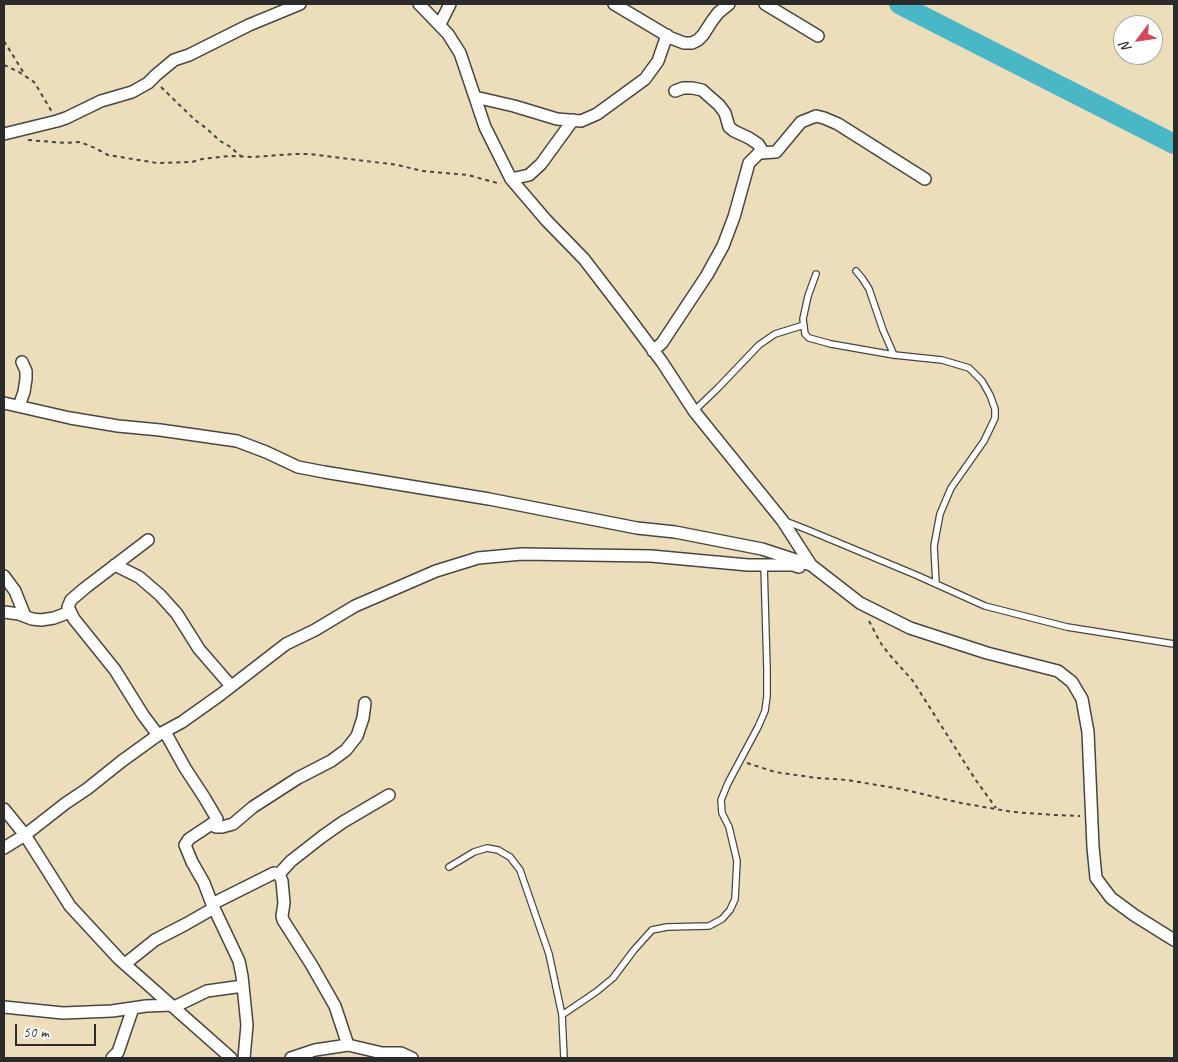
<!DOCTYPE html>
<html>
<head>
<meta charset="utf-8">
<style>
	body { margin:0 }
	#map { position:relative; width:1178px; height:1062px; overflow:hidden; background:#ecdeba; font-family:Caveat,sans-serif }
	canvas { display:block }
	.frame { position:absolute; inset:0; border:5px solid #2b2b2b; pointer-events:none }
	.north { position:absolute; left:1113px; top:15px; width:50px; height:50px; box-sizing:border-box; background:#fff; border:1px solid #aaa; border-radius:50%; rotate:239deg; font-size:14px; font-weight:700; line-height:20px; text-align:center; color:#2b2b2b }
	.north::after { content:''; display:block; margin:auto; width:18px; height:22px; background:#d1495b; clip-path:polygon(50% 0,100% 100%,50% 72%,0 100%) }
	.scale { position:absolute; left:15px; top:1024px; width:81px; height:22px; box-sizing:border-box; border:2px solid #2b2b2b; border-top:0; padding-left:6px; font-size:15px; line-height:18px; white-space:nowrap; color:#2b2b2b; -webkit-text-stroke:4px #fff; paint-order:stroke }
</style>
</head>
<body>
<div id="map">
<canvas width="1178" height="1062"></canvas>
<div class="frame"></div>
<div class="north">N</div>
<div class="scale">50 m</div>
</div>
<script>
const c = document.querySelector('canvas').getContext('2d');
c.lineJoin = 'round';
function shape(rows) {
  const path = new Path2D();
  for (const r of rows) {
    path.moveTo(r[0], r[1]);
    for (let i = 2; i < r.length; i += 2) path.lineTo(r[i], r[i + 1]);
  }
  return path;
}
function trace(path, color, width, dash) {
  c.strokeStyle = color;
  c.lineWidth = width;
  c.lineCap = dash ? 'butt' : 'round';
  c.setLineDash(dash || []);
  c.stroke(path);
}
const river = shape([
	[899,4,1174,144]
]);
const path = shape([
	[4,41,25,75],
	[4,65,19,72,34,82,36,85,52,112],
	[161,87,195,120,206,128,220,141,229,146,242,157],
	[28,140,66,143,80,142,95,148,108,155,157,163,192,162,202,159,229,156,253,157,294,154,310,154,398,165,422,171,468,175,501,184],
	[869,621,880,642,888,653,913,681,975,779,996,808],
	[747,763,775,772,817,778,847,780,901,789,961,803,1013,812,1055,815,1080,816]
]);
const service = shape([
	[856,271,862,278,869,289,883,330,894,355],
	[816,274,808,296,803,319,805,334,809,338,831,344,894,355,942,360,969,368,982,381,990,395,995,409,995,418,984,441,951,488,940,514,934,546,936,584],
	[694,411,718,388,759,345,775,334,804,325],
	[785,521,808,530,916,575,985,606,1067,627,1174,644],
	[449,867,474,852,487,848,498,850,510,857,520,870,549,954,562,1015,564,1058],
	[562,1015,596,992,613,978,634,950,652,930,667,927,709,926,722,919,730,910,735,899,737,861,729,827,722,813,721,800,728,783,758,727,765,711,767,696,767,669,764,565]
]);
const minor = shape([
	[419,4,448,34,460,53,485,127,511,179,546,220,584,259,627,315,662,362,694,411,782,520,811,565],
	[614,4,671,38,684,43,692,43,698,40,703,35,712,21,718,13,729,4],
	[765,4,818,36],
	[440,24,450,4],
	[675,91,683,88,692,88,702,90,719,105,725,113,729,127,734,131,749,138,758,144,764,153],
	[475,97,514,106,557,119,581,121,597,114,645,79,658,61,667,35],
	[4,134,57,121,66,118,101,101,132,92,148,83,156,75,174,60,189,55,249,25,300,4],
	[511,179,529,175,541,164,573,120],
	[653,351,662,343,707,275,723,246,734,217,749,163,759,153,776,152,801,122,816,116,824,118,838,124,925,179],
	[4,403,70,418,118,426,160,430,237,441,266,452,298,467,324,472,489,499,637,528,675,532,762,549,811,565,860,603,910,628,987,653,1058,671,1072,682,1082,699,1088,732,1093,847,1096,878,1111,898,1134,915,1174,940],
	[19,406,24,392,26,379,26,371,22,362],
	[148,540,85,588,71,600,68,607,74,619,115,670,143,715,158,735],
	[115,565,139,577,160,595,177,614,199,649,231,686],
	[4,576,15,591,25,616],
	[4,612,19,614,32,619,41,620,54,618,70,612],
	[165,732,185,768,204,797,217,819,216,821,189,839,185,845,192,862,204,883,212,904,239,961,242,976,247,1025,244,1058],
	[4,809,25,835,70,906,119,959,231,1058],
	[211,824,216,827,222,827,233,824,253,807,298,778,331,761,346,750,357,736,363,718,365,703],
	[4,848,25,835,66,803,87,789,122,761,158,735,182,722,220,695,286,644,315,630,355,606,436,571,478,558,522,554,651,556,748,565,793,565,799,567],
	[279,874,291,861,323,836,343,822,389,795],
	[212,904,274,873,279,874,282,881,284,903,282,916,283,920,311,964,335,1006,348,1045],
	[125,964,155,940,186,924,214,908],
	[4,1007,63,1013,112,1011,146,1006,171,1005],
	[174,1007,207,991,243,986],
	[112,1058,118,1052,133,1008],
	[291,1058,315,1050,348,1045,382,1053,401,1053,412,1058]
]);
trace(river, '#4ab7c6', 20);
trace(service, '#484640', 8);
trace(minor, '#484640', 14);
trace(path, '#484640', 2, [4, 4]);
trace(service, '#fff', 5.5);
trace(minor, '#fff', 11);
</script>
</body>
</html>
